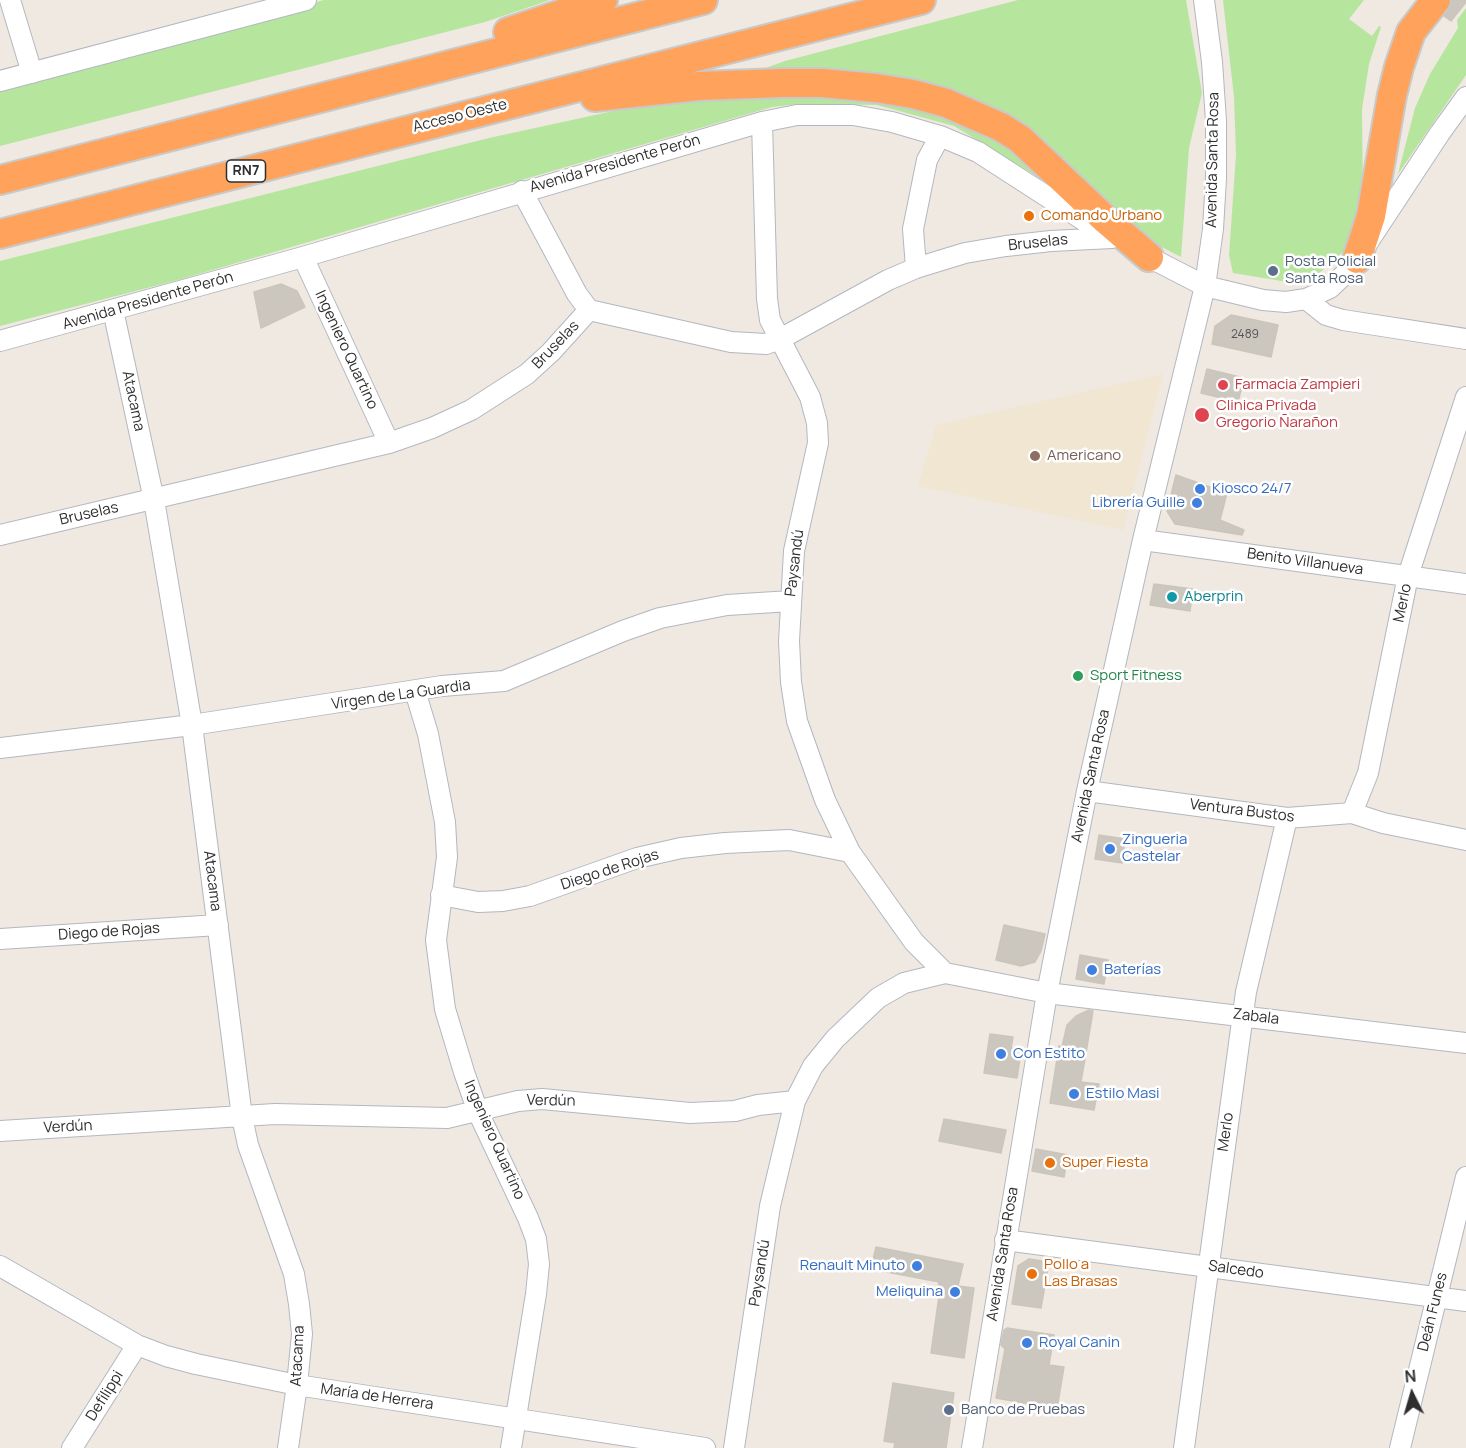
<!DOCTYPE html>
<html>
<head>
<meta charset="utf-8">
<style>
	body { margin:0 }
	#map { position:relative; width:1466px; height:1448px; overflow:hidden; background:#efe9e1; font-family:Manrope,sans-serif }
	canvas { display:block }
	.north { position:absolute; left:1382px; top:1364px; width:60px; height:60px; -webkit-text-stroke:4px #fff; paint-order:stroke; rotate:355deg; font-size:16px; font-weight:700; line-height:24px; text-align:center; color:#2e2e2e }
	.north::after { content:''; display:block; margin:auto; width:21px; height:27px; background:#2e2e2e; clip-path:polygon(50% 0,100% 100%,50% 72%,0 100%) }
</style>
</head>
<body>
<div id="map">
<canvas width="1466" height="1448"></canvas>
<div class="north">N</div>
</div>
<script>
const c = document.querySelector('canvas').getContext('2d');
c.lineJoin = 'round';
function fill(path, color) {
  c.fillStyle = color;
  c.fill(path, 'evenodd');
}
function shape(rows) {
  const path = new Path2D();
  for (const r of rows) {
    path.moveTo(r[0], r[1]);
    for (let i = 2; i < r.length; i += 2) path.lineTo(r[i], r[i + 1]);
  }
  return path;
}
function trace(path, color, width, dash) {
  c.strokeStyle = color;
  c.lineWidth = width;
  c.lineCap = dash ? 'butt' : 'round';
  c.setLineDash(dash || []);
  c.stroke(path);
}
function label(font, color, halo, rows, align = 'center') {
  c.font = font + ' Manrope,sans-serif';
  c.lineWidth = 5;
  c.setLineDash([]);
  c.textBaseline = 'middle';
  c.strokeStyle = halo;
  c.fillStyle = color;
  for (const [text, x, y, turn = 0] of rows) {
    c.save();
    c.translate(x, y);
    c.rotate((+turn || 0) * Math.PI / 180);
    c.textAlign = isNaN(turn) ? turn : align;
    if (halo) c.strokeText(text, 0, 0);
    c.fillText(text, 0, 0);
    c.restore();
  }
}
const education = shape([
	[1163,374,1123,530,918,486,936,425]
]);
const green = shape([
	[324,0,550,0,485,22,0,146,0,87],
	[1018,0,1186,0,1202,93,1189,148,1181,257,1154,243,1004,119,763,73,763,69,785,61],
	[1223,0,1364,0,1349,19,1372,36,1379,26,1381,27,1369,64,1362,109,1363,203,1344,251,1306,285,1233,273,1229,255,1236,155,1234,97],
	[1466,8,1466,75,1398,174,1415,108,1430,74,1458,28,1457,20],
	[728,90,863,93,987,129,1079,202,954,126,877,105,799,104,772,107,178,280,0,326,0,261,489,138,618,110]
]);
const building = shape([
	[1452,0,1466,0,1466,2,1451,21,1444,16,1449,10,1452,0],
	[281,284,297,291,305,307,261,328,254,292,281,284],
	[1231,315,1278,325,1271,357,1212,344,1215,326,1231,315],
	[1207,369,1244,378,1238,402,1201,393,1207,369],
	[1176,475,1227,493,1220,520,1244,530,1242,535,1175,524,1167,511,1176,475],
	[1154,584,1193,589,1190,611,1150,605,1154,584],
	[1099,835,1125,839,1122,863,1095,859,1099,835],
	[1004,925,1045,934,1041,951,1035,962,1021,966,996,960,1004,925],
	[1080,955,1108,960,1104,984,1076,979,1080,955],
	[1089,1010,1093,1011,1081,1082,1099,1084,1094,1110,1050,1103,1059,1046,1062,1047,1067,1025,1076,1016,1089,1010],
	[990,1034,1013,1037,1011,1048,1015,1049,1014,1058,1020,1059,1017,1078,984,1073,990,1034],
	[944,1119,1006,1130,1001,1153,939,1141,944,1119],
	[1036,1149,1068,1155,1064,1177,1032,1171,1036,1149],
	[876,1247,963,1264,958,1286,974,1288,964,1358,931,1353,939,1296,937,1296,939,1282,871,1269,876,1247],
	[1029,1259,1049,1262,1041,1308,1012,1304,1018,1266,1029,1259],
	[1007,1328,1054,1335,1049,1365,1064,1367,1057,1409,996,1398,1005,1349,1001,1345,1004,1330,1007,1328],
	[893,1383,954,1393,946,1448,894,1448,895,1443,884,1441,893,1383]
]);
const minor = shape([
	[10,0,32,73],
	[0,81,306,0],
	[762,122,767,299,770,320,810,397,817,423,818,443,794,551,789,641,791,682,797,721,825,800,850,852,914,942,945,973],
	[522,191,577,294,589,310],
	[1137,251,1205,286,1263,300,1286,302,1306,299,1330,288,1348,271,1357,259,1440,133,1466,97],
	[303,257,389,443],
	[916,268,913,229,927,160,940,136],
	[1306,299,1326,315,1343,320,1466,339],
	[113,310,154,500,192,725,242,1117,248,1145,294,1274,299,1304,302,1334,297,1385,288,1448],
	[589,310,731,342,766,344,780,339,888,280,916,268,965,253,1006,246,1051,241,1112,238],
	[0,341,303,257,762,122,797,115,853,115,892,122,940,136,978,152,1108,236],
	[0,535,389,443,432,428,471,410,527,374,551,352,589,310],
	[1143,540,1466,584],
	[415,691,428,734,445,822,447,857,436,940,445,1009,464,1072,478,1112,528,1218,536,1239,539,1264,536,1294,511,1448],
	[0,748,192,725,442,686,504,681,623,631,660,618,727,605,791,601],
	[1087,791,1287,818,1352,813,1383,823,1466,840],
	[1352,813,1368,773,1408,576,1466,397],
	[441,895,478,902,503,901,530,896,637,858,681,848,725,843,789,840,850,852],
	[0,939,218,925],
	[0,1131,275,1114,447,1118,518,1101,542,1099,690,1113,735,1111,758,1105,795,1101,813,1066,835,1039,878,998,904,983,945,973,1047,993,1466,1043],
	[1005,1240,1466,1301],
	[0,1266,137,1345,166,1356,196,1364,297,1385,705,1448],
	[72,1448,137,1345],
	[734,1448,770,1206,795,1101],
	[972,1448,1047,993,1087,791,1143,540,1205,286,1213,229,1216,178,1216,121,1212,62,1204,0],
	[1184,1448,1246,992,1287,818],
	[1400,1448,1466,1177]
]);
const highway = shape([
	[508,32,603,0],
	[595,97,699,86,782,83,822,83,876,88,913,94,946,103,1001,127,1020,139,1106,220,1149,257],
	[0,180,703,0],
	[0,234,921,0],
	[1357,259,1371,216,1392,95,1399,67,1411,32,1436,0]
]);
const markers = [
	[1029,216,6,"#e8710a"],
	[1273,271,6,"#5c6f8a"],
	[1223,385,6,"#e0444e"],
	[1202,415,8,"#e0444e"],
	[1035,456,6,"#8d6e63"],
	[1200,489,6,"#3f7fe0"],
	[1197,503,6,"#3f7fe0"],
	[1172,597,6,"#0f9aa8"],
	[1078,676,6,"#2e9e5b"],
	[1110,849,6,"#3f7fe0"],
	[1092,970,6,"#3f7fe0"],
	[1001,1054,6,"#3f7fe0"],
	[1074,1094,6,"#3f7fe0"],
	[1050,1163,6,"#e8710a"],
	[917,1266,6,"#3f7fe0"],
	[1032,1274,6,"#e8710a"],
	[955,1292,6,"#3f7fe0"],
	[1027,1343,6,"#3f7fe0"],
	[949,1410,6,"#5c6f8a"]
];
const numberNames = [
	["2489",1245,335]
];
const shields = [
	[246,171,39]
];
const shieldNames = [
	["RN7",246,171]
];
const streetNames = [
	["Acceso Oeste",460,116,-14],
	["Avenida Santa Rosa",1213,160,-89],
	["Avenida Presidente Perón",615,164,-16],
	["Bruselas",1038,243,-6],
	["Avenida Presidente Perón",148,301,-16],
	["Bruselas",556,345,-46],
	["Ingeniero Quartino",346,350,65],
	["Atacama",133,401,78],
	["Bruselas",89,514,-13],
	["Benito Villanueva",1305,562,8],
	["Paysandú",795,563,-83],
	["Merlo",1403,603,-78],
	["Virgen de La Guardia",401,695,-8],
	["Avenida Santa Rosa",1091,776,-78],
	["Ventura Bustos",1242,811,7],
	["Diego de Rojas",610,870,-18],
	["Atacama",212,881,83],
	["Diego de Rojas",109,932,-4],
	["Zabala",1256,1017,7],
	["Verdún",551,1101,1],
	["Verdún",68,1127,-3],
	["Merlo",1226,1132,-82],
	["Ingeniero Quartino",494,1140,66],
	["Avenida Santa Rosa",1003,1254,-81],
	["Salcedo",1236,1270,8],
	["Paysandú",760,1273,-81],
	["Deán Funes",1433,1312,-76],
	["Atacama",298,1356,-87],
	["Defilippi",105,1396,-58],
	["María de Herrera",377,1397,8]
];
const foodNames = [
	["Comando Urbano",1041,216],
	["Super Fiesta",1062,1163],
	["Pollo a",1044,1265],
	["Las Brasas",1044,1282]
];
const serviceNames = [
	["Posta Policial",1285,262],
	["Santa Rosa",1285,279],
	["Banco de Pruebas",961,1410]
];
const healthNames = [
	["Farmacia Zampieri",1235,385],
	["Clinica Privada",1216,406],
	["Gregorio Ñarañon",1216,423]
];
const educationNames = [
	["Americano",1047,456]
];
const shopNames = [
	["Kiosco 24/7",1212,489],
	["Librería Guille",1185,503,"right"],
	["Zingueria",1122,840],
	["Castelar",1122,857],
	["Baterías",1104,970],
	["Con Estito",1013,1054],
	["Estilo Masi",1086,1094],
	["Renault Minuto",905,1266,"right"],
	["Meliquina",943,1292,"right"],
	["Royal Canin",1039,1343]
];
const cultureNames = [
	["Aberprin",1184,597]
];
const leisureNames = [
	["Sport Fitness",1090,676]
];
fill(education, '#f0e6d1');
fill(green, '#b6e59e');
fill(building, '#cbc7bf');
trace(building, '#cbc5ba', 1.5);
trace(minor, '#b4b7c1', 22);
trace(highway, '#c9c9c9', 32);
trace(minor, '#fff', 20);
trace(highway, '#ffa35c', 28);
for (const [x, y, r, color] of markers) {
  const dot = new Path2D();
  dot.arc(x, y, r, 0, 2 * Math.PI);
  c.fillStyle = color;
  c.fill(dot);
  trace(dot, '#fff', 2);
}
label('12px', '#555452', null, numberNames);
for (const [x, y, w] of shields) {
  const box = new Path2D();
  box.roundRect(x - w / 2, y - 11, w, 22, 4.5);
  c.fillStyle = '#fff';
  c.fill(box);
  trace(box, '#2e2e2e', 1.5);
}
label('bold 14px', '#2e2e2e', null, shieldNames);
label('15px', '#2e2e2e', '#fff', streetNames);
label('15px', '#c56008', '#fff', foodNames, 'left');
label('15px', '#4e5e75', '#fff', serviceNames, 'left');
label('15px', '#be3a42', '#fff', healthNames, 'left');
label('15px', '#785e54', '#fff', educationNames, 'left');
label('15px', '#366cbe', '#fff', shopNames, 'left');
label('15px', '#0d838f', '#fff', cultureNames, 'left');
label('15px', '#27864d', '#fff', leisureNames, 'left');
</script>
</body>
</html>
